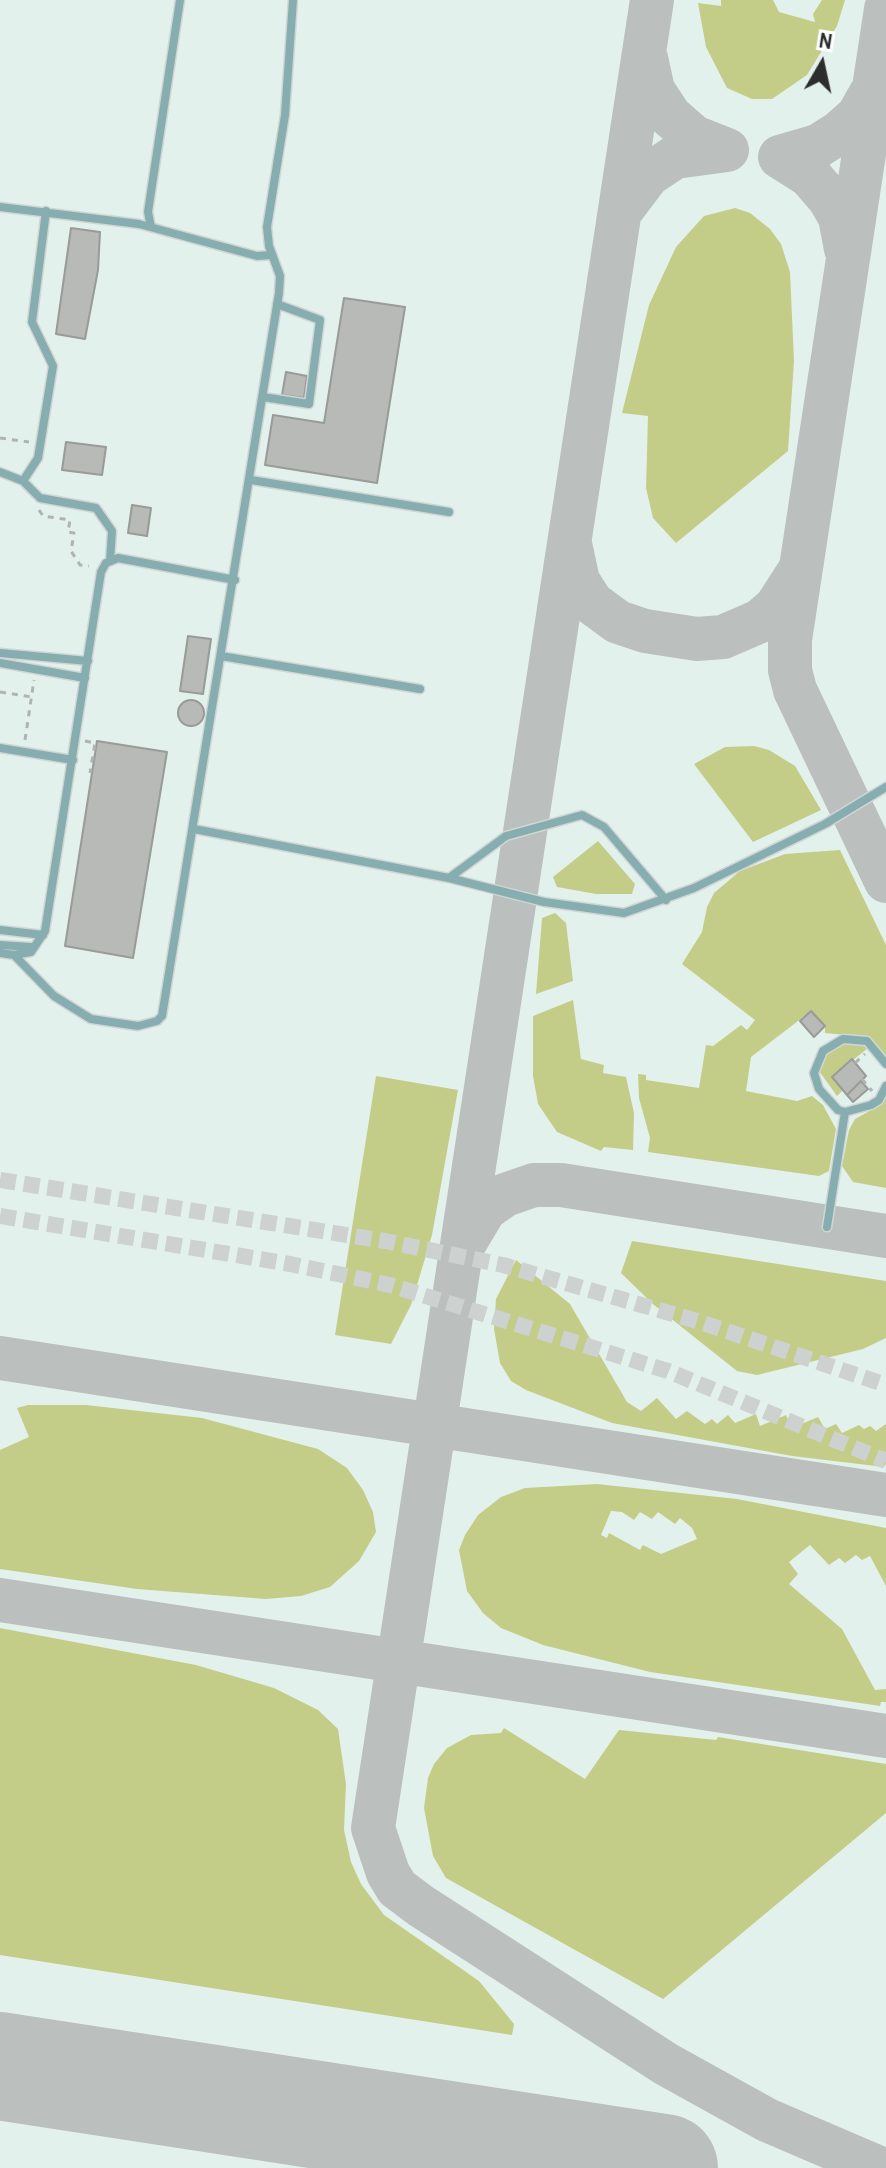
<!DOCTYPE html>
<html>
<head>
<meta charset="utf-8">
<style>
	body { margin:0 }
	#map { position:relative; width:886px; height:2168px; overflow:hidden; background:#f5faf8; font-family:"Archivo Narrow",sans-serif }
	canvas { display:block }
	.north { position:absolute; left:782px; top:24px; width:80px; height:80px; -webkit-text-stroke:6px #fff; paint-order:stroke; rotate:9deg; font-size:22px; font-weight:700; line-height:32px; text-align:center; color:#2c2e2e }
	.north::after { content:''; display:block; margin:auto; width:28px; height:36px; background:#2c2e2e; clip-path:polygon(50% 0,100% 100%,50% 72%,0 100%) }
</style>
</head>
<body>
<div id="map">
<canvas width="886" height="2168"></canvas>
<div class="north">N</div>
</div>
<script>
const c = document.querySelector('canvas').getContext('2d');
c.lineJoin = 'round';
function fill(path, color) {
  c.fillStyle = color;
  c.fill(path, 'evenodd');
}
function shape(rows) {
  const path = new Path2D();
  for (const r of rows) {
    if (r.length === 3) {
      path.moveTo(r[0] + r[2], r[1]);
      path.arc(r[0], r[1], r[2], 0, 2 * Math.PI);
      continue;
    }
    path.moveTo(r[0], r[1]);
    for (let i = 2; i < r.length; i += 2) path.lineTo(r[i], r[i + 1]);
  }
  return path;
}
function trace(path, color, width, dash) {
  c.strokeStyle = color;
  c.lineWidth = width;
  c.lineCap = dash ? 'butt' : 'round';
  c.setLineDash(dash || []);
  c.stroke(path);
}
const built = shape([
	[0,0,886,0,886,2168,0,2168]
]);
const green = shape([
	[721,0,773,0,779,12,815,22,813,14,822,0,845,0,837,26,807,75,772,99,752,99,727,88,706,47,698,3,721,6],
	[735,208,750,213,770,229,781,244,790,272,794,361,788,451,676,543,653,518,646,488,648,416,622,413,649,305,676,247,704,216],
	[754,746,769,750,795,766,821,810,753,842,694,764,725,747],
	[598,841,635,884,632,894,596,894,557,887,553,877],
	[840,850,886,945,886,1056,866,1037,825,1033,825,1026,811,1011,751,1057,746,1091,797,1101,812,1096,823,1105,836,1129,829,1171,819,1176,648,1152,650,1138,639,1098,638,1074,646,1075,646,1080,699,1088,706,1045,713,1046,741,1025,747,1030,755,1020,682,964,702,932,707,907,714,893,740,871,785,854],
	[555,913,566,923,573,981,536,994,542,918],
	[573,1000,581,1059,604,1065,603,1073,626,1077,634,1113,633,1150,604,1147,601,1151,557,1132,538,1104,533,1076,533,1016],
	[845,1043,858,1043,868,1048,832,1077,843,1090,837,1096,819,1071,829,1050],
	[376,1076,458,1090,432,1235,411,1305,391,1344,335,1335],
	[886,1094,886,1188,853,1182,842,1166,849,1130,855,1119,875,1108],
	[632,1241,886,1281,886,1338,863,1349,757,1375,737,1371,654,1305,621,1273],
	[516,1260,570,1304,627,1402,641,1411,657,1398,676,1419,687,1411,705,1424,712,1419,717,1424,728,1415,735,1423,756,1414,760,1426,786,1415,792,1428,818,1417,825,1429,836,1424,842,1433,859,1425,864,1429,870,1426,876,1431,886,1424,886,1464,884,1467,792,1456,612,1423,526,1390,511,1381,500,1363,494,1329,496,1299],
	[28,1405,86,1405,202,1418,318,1449,347,1468,363,1490,373,1512,376,1532,359,1561,330,1587,301,1596,266,1599,137,1589,0,1569,0,1450,29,1437,17,1408],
	[597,1484,737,1499,886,1528,886,1586,870,1556,862,1560,856,1555,845,1563,839,1558,829,1565,810,1545,789,1562,798,1574,789,1584,842,1629,875,1690,886,1689,886,1702,881,1702,880,1706,650,1672,543,1645,501,1628,483,1613,467,1591,459,1550,465,1535,478,1515,501,1497,525,1488],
	[611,1511,622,1512,634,1520,640,1512,652,1519,658,1512,675,1524,680,1518,692,1528,697,1539,661,1554,643,1545,640,1550,609,1533,607,1538,601,1535],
	[0,1628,196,1665,274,1688,318,1710,338,1729,346,1784,344,1830,351,1862,361,1884,384,1915,479,1981,514,2024,512,2035,0,1955],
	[504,1728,585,1779,619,1730,716,1740,718,1737,886,1764,886,1813,663,1999,446,1878,433,1856,424,1808,428,1778,434,1764,447,1748,471,1735,501,1733]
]);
const taxiway = shape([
	[652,0,373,1828,388,1873,397,1888,421,1906,666,2064,767,2120,879,2168],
	[886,9,790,640,790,670,795,690,886,881],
	[620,212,648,175,675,157,727,150,694,137,670,116,653,90,646,58],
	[846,249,840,217,829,198,810,176,780,157,818,146,840,132,858,116,871,93],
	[570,544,578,581,592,603,618,622,645,631,697,639,723,637,760,621,776,607,798,573],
	[464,1244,485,1209,505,1195,534,1185,561,1185,886,1236],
	[0,1358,886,1495],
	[0,1600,886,1736]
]);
const runway = shape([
	[0,2066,664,2168]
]);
const building = shape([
	[71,228,100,232,98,270,85,339,56,334,71,228],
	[344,298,405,307,377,483,265,465,273,415,324,423,344,298],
	[286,372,307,376,304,398,282,395,286,372],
	[66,442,106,447,102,475,62,470,66,442],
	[132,505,151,508,147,536,128,533,132,505],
	[188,636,211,639,203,694,180,691,188,636],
	[191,713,13],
	[97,741,167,752,133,958,65,946,97,741],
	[811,1011,825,1026,814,1037,800,1021,811,1011],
	[852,1059,866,1076,847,1095,832,1077,852,1059],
	[861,1081,868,1089,853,1102,847,1095,861,1081]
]);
const minorTunnel = shape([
	[0,1180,385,1241,503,1265,697,1321,886,1385],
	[0,1216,290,1264,390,1285,668,1371,886,1461]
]);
const path = shape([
	[0,438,29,442],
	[39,510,43,516,70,520,68,532,74,533,71,551,80,565,89,566],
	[0,692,32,697],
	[25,740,34,680],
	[85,741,95,743,90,773],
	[855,1063,865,1054],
	[862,1079,872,1091]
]);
const service = shape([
	[0,207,139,224,257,256,272,255],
	[151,227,148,212,180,0],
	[263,397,309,404,320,320,277,304],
	[0,472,23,481,40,498,96,508,112,531,110,561],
	[251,480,449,512],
	[23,481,38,458,53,366,32,322,46,211],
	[0,653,88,661],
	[221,656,420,689],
	[0,663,85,678],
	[0,748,73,760],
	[194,829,449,878,544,902,624,913,694,888,825,824,886,787],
	[449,878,506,836,582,815,604,827,666,900],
	[0,930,43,935],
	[0,945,31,947],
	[0,953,14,955,31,952,45,931,101,572,106,563,118,558,235,580],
	[14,955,54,996,91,1019,138,1026,157,1021,162,1016,279,293,280,276,269,246,267,227,285,115,293,0],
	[886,1064,867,1041,843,1039,823,1051,814,1073,819,1089,838,1110,845,1112,871,1105,879,1100,886,1086],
	[827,1227,845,1112]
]);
fill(built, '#e3f1ec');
fill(green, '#c4cd88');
trace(taxiway, '#bbbfbe', 44);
trace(runway, '#bbbfbe', 108);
fill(building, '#b7bab6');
trace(building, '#989b98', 2);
trace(minorTunnel, '#cdd1d0', 16, [16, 8]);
trace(service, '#d1d5d4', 11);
trace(path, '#b0b3b2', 3, [6, 6]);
trace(service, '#86aeb1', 8);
</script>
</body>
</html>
